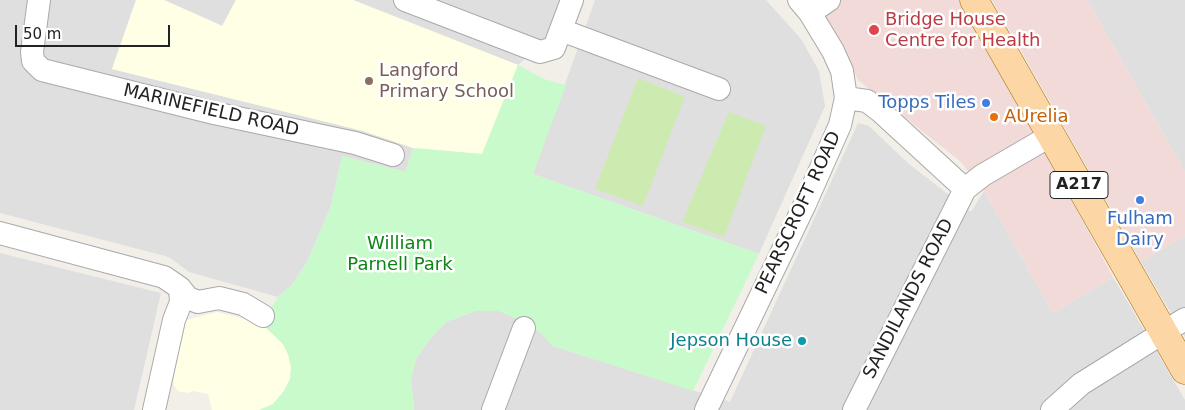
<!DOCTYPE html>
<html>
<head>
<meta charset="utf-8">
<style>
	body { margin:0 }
	#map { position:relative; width:1185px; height:410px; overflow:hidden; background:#f2efe9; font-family:"DejaVu Sans",sans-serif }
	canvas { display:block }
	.scale { position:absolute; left:15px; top:25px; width:155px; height:22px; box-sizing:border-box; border:2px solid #222; border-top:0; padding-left:6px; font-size:15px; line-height:18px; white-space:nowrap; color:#222; -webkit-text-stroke:4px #fff; paint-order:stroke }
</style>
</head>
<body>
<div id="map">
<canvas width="1185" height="410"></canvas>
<div class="scale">50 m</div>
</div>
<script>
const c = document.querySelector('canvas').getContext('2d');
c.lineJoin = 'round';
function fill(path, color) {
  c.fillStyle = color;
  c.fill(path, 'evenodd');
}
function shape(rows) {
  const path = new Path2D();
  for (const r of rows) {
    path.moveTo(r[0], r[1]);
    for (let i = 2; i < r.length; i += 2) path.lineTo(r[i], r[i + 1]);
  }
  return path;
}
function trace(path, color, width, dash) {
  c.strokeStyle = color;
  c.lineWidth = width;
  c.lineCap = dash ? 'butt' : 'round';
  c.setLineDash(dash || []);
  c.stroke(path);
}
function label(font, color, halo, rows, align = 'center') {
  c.font = font + ' "DejaVu Sans",sans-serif';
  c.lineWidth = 5;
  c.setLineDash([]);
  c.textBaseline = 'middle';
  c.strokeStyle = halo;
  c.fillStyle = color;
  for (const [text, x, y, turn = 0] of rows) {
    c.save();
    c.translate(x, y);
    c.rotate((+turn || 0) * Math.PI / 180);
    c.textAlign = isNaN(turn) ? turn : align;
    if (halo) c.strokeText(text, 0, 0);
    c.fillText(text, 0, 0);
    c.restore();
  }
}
const residential = shape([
	[0,0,136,0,112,69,363,131,413,148,406,172,342,156,331,206,308,260,292,285,278,297,189,272,169,257,0,213],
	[164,0,236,0,223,26],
	[353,0,562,0,546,40,518,65],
	[595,0,766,0,801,39,819,71,825,106,759,254,533,174],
	[1087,0,1185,0,1185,172],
	[858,123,869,126,909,164,971,212,984,191,1053,313,1113,277,1185,400,1185,410,414,410,411,378,416,359,430,339,446,322,475,311,499,311,527,323,540,332,553,346,730,402],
	[1185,236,1185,337,1141,262],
	[0,253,161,293,134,410,0,410]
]);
const commercial = shape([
	[814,0,963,0,1113,277,1053,313,984,191,961,162,858,80,833,30],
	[992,0,1087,0,1185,172,1185,236,1141,262]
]);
const education = shape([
	[136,0,164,0,222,26,236,0,353,0,518,65,482,154,413,148,363,131,112,69],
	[217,312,261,323,283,344,288,354,291,367,290,379,284,391,273,404,259,410,212,410,208,394,193,391,188,393,178,391,175,387,173,382,186,320]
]);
const grass = shape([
	[638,78,685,97,643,206,595,189],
	[729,112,766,126,724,237,682,222]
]);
const park = shape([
	[518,65,544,79,566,85,533,174,759,254,693,391,553,346,540,332,527,323,499,311,475,311,446,322,430,339,416,359,411,378,414,410,259,410,273,404,284,391,290,379,291,367,288,354,283,344,261,323,278,297,292,285,308,260,331,206,342,156,405,172,413,148,482,154]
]);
const minor = shape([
	[39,0,32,52,33,61,42,70,214,113,355,143,393,155],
	[405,0,540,52,554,48,572,0],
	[810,13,829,0],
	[561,30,719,89],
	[846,98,867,101,880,111,965,189],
	[0,233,164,277,180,288,188,298,198,302,219,298,243,304,263,316],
	[154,410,174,320,181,302,180,288],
	[493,410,524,328],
	[706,410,805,204,840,125,846,98,842,71,833,51,810,13,799,0],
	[854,410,965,189,983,175,1050,136],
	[1052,410,1081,384,1185,319]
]);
const major = shape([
	[974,0,1185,370]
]);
const markers = [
	[874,30,6,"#e0444e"],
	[369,81,5,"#8d6e63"],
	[986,103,5,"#3f7fe0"],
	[994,117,5,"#e8710a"],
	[1140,200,5,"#3f7fe0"],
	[802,341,5,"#0f9aa8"]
];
const shields = [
	[1079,185,58]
];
const shieldNames = [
	["A217",1079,185]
];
const healthNames = [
	["Bridge House",885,20],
	["Centre for Health",885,41]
];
const educationNames = [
	["Langford",379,71],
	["Primary School",379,92]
];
const shopNames = [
	["Topps Tiles",976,103],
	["Fulham",1140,219,"center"],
	["Dairy",1140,240,"center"]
];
const streetNames = [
	["MARINEFIELD ROAD",211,111,13],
	["PEARSCROFT ROAD",799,213,-65],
	["SANDILANDS ROAD",909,299,-63]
];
const foodNames = [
	["AUrelia",1004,117]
];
const parkNames = [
	["William",400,244],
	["Parnell Park",400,265]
];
const cultureNames = [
	["Jepson House",792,341]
];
fill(residential, '#e0dfdf');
fill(commercial, '#f2dad9');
fill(education, '#ffffe5');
fill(grass, '#cdebb0');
fill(park, '#c8facc');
trace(minor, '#a9a9a9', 24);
trace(major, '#a06b00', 29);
trace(minor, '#fff', 22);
trace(major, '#fcd6a4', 28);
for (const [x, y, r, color] of markers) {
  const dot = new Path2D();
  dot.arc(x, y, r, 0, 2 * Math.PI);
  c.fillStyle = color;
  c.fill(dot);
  trace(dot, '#fff', 2);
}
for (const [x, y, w] of shields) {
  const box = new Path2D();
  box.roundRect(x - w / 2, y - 13.5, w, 27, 4);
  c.fillStyle = '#fff';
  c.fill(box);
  trace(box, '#222', 1);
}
label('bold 16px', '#222', null, shieldNames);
label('18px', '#be3a42', '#fff', healthNames, 'left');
label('18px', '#785e54', '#fff', educationNames, 'left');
label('18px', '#366cbe', '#fff', shopNames, 'right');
label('18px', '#222', '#fff', streetNames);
label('18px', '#c56008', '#fff', foodNames, 'left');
label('18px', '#0c8416', '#fff', parkNames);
label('18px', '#0d838f', '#fff', cultureNames, 'right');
</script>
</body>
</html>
